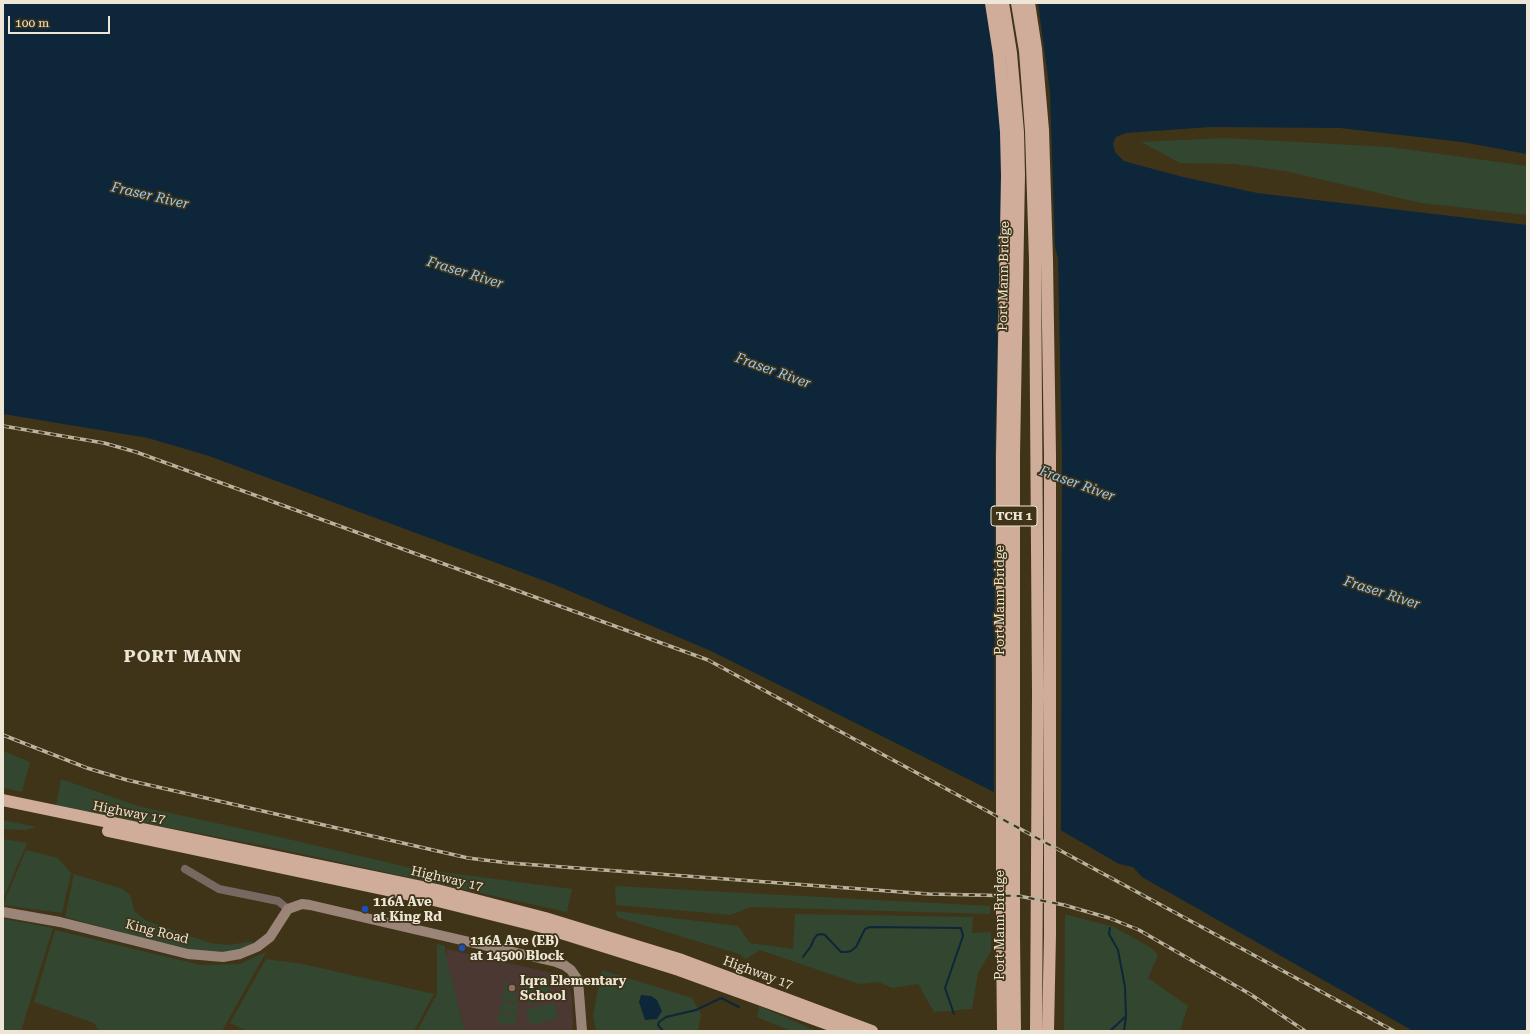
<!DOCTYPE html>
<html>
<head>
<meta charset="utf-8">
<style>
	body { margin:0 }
	#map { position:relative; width:1530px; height:1034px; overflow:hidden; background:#3f3418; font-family:"Roboto Serif",serif }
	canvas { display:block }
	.frame { position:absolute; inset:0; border:4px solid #ede6d6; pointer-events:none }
	.scale { position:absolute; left:8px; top:16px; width:102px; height:18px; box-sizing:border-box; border:2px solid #ede6d6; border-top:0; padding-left:5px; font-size:12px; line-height:14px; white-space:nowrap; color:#ede6d6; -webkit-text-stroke:3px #3f3418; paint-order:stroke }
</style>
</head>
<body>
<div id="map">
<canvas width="1530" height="1034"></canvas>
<div class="frame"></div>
<div class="scale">100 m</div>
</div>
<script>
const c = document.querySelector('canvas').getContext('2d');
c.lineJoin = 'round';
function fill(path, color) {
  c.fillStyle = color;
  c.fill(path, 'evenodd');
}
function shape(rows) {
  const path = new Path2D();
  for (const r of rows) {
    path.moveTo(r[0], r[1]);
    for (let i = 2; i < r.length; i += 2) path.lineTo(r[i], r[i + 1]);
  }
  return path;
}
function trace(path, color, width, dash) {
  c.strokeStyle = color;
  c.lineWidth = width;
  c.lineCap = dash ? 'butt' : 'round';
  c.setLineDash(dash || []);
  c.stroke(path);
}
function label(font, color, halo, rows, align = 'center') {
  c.font = font + ' "Roboto Serif",serif';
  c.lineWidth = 3.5;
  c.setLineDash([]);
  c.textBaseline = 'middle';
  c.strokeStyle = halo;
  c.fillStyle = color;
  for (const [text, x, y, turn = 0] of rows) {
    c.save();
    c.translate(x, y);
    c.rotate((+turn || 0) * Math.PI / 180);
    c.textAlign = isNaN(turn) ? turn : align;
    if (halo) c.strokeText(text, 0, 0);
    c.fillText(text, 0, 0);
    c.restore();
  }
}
const education = shape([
	[447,949,561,975,567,980,572,996,573,1031,465,1031,446,959]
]);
const green = shape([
	[1224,138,1390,147,1527,166,1527,215,1421,203,1285,171,1234,164,1180,163,1141,142],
	[3,751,30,762,22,792,3,788],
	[61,779,138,806,271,835,411,868,572,889,567,912,270,847,56,806],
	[3,820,36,827,25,830,3,829],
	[3,839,27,843,3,899],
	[26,850,58,858,71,873,62,913,3,905],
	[74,874,123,889,130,895,135,912,147,921,210,943,229,945,253,941,252,946,231,952,205,952,161,943,65,917],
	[615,886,990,906,990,914,750,907,731,915,616,905],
	[616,911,738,926,750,943,793,949,795,914,973,917,972,933,991,932,991,951,978,973,972,1009,934,1012,918,984,892,988,879,982,859,984,760,950,746,959,739,954,617,917],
	[1065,914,1114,927,1150,947,1158,955,1148,978,1188,1006,1180,1031,1064,1031],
	[4,919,53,928,21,1031,3,1031],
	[55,930,201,965,240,964,266,952,222,1031,99,1031,94,1023,34,1002],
	[437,944,445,946,446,957,465,1031,417,1031,437,994],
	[266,959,303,964,434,994,414,1031,247,1031,230,1023],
	[602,970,692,998,701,1014,698,1031,596,1031,593,1015],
	[546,975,552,998,541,1001,535,978],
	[532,979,538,1002,529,1004,523,981],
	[505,982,512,984,518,1003,502,1000],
	[501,1002,518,1005,517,1015,499,1012],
	[554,1003,558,1018,530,1025,526,1009],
	[759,1006,814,1030,815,1031,791,1031,757,1017],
	[499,1013,516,1016,515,1026,497,1022]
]);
const water = shape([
	[3,3,1527,3,1527,154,1462,142,1340,128,1211,127,1126,133,1116,137,1113,143,1115,152,1124,161,1131,163,1183,177,1257,193,1527,225,1527,1031,1413,1031,1142,877,1133,867,1119,864,1002,796,711,651,553,584,209,456,148,438,3,414],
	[641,995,651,996,657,1000,662,1011,657,1019,645,1020,639,1002]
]);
const pier = shape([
	[985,3,1038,3,1050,92,1055,247,1058,258,1062,455,1061,833,994,795,995,455,999,260,1001,260,1001,132,994,55]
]);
const stream = shape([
	[1110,928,1109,934,1118,950,1125,987,1126,1016,1110,1031],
	[803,957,811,946,814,939,817,935,821,934,825,935,841,952,846,952,851,951,856,947,865,929,870,927,961,928,963,936,945,988,954,1014],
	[663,1031,658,1025,659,1022,666,1017,696,1010,721,998,739,1007],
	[1124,1031,1126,1016]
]);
const street = shape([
	[185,869,219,889,278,901,288,909]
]);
const secondary = shape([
	[3,912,60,922,188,954,223,957,240,954,257,947,270,937,288,909,302,904,310,905,556,962,564,965,571,970,578,980,582,1031]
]);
const highway = shape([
	[991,3,999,54,1006,132,1007,175,1002,455,1002,935,1003,1031],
	[1003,3,1011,53,1018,132,1019,175,1014,455,1014,935,1015,1031],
	[1017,3,1025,51,1031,131,1035,260,1038,694,1036,1031],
	[1029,3,1036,49,1043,130,1047,260,1050,455,1050,935,1048,1031],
	[3,800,437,890,545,918,682,960,872,1031],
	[108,831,434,900,542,927,679,970,847,1031]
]);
const rail = shape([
	[3,426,104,443,136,452,708,660,1394,1031],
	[3,735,87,768,127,780,468,858,509,863,929,894,1019,896,1064,905,1109,918,1139,930,1250,994,1305,1031]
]);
const markers = [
	[365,909,4,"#1a4fb4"],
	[462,948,4,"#1a4fb4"],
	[512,988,4,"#8d6e63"]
];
const shields = [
	[1014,516,46]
];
const shieldNames = [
	["TCH 1",1014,516]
];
const streetNames = [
	["Port Mann Bridge",1004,276,-89],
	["Port Mann Bridge",1000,600,-90],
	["Highway 17",129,813,11],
	["Highway 17",447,879,13],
	["Port Mann Bridge",1000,925,-90],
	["King Road",157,932,14],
	["Highway 17",758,973,20]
];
const poiNames = [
	["116A Ave",373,902],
	["at King Rd",373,917],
	["116A Ave (EB)",470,941],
	["at 14500 Block",470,956],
	["Iqra Elementary",520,981],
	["School",520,996]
];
const waterNames = [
	["Fraser River",150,196,13],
	["Fraser River",465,273,17],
	["Fraser River",773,371,20],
	["Fraser River",1077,484,20],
	["Fraser River",1382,593,18]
];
const districtNames = [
	["PORT MANN",183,657]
];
fill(education, '#4c3832');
fill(green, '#33462f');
fill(water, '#0e263a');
fill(pier, '#3f3418');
trace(stream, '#0e263a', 2);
trace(street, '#776861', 8);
trace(secondary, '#9b8478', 10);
trace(highway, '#d0ac9b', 12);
trace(rail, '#bbb3a0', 3.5);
trace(rail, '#3f3418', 2, [6]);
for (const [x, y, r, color] of markers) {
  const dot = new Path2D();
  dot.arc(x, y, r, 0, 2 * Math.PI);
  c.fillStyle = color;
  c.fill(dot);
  trace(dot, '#3f3418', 1.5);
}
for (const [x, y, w] of shields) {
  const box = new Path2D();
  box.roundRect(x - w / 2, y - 10, w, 20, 3);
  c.fillStyle = '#3f3418';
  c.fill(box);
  trace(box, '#ede6d6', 1);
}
label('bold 12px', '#ede6d6', null, shieldNames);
label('13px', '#ede6d6', '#3f3418', streetNames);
label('bold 13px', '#ede6d6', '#3f3418', poiNames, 'left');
label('italic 14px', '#99c9f4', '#3f3418', waterNames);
c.letterSpacing = '1px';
label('bold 17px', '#ede6d6', '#3f3418', districtNames);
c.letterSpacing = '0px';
</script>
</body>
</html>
